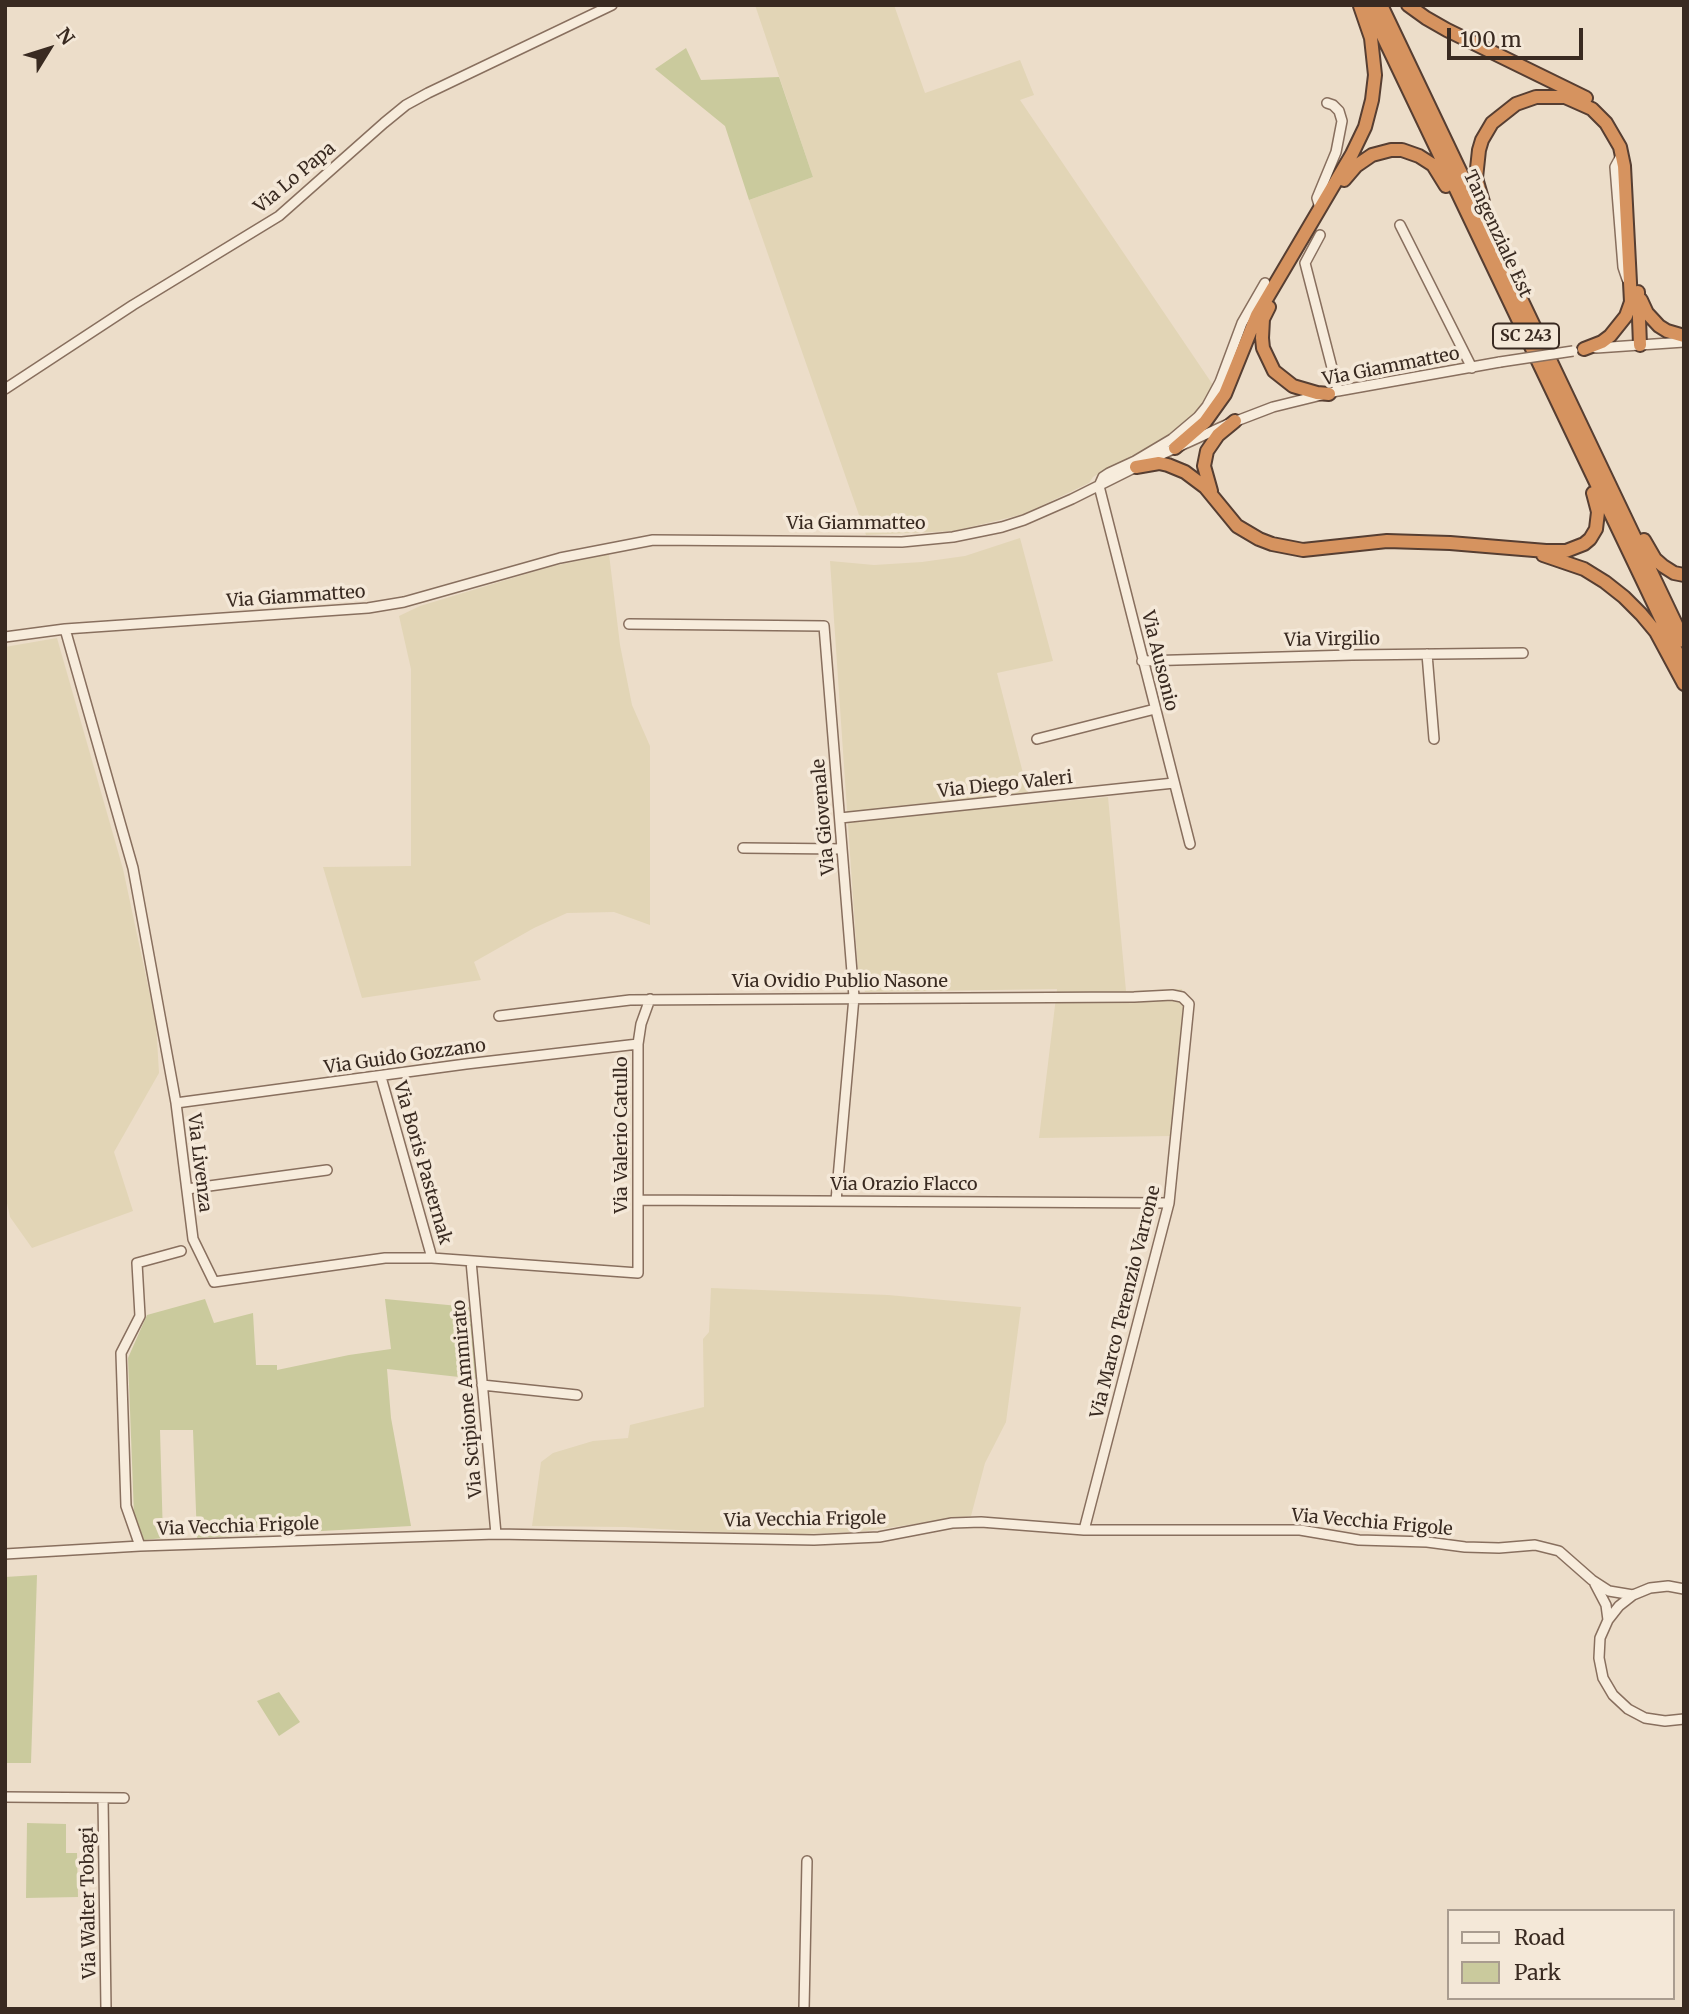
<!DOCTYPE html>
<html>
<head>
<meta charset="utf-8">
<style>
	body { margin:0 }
	#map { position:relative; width:1689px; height:2014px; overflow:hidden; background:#ecddc9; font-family:Merriweather,serif }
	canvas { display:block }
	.frame { position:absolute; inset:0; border:7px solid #392a21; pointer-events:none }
	.legend { position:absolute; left:1447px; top:1909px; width:228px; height:91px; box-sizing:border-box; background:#f4e8d8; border:2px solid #a99c8f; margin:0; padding:9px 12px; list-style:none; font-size:21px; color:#392a21 }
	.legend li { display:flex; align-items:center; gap:14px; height:35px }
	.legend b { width:35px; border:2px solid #a99c8f }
	.north { position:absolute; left:14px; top:14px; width:70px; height:70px; -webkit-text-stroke:5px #f4e8d8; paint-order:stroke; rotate:52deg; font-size:19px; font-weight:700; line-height:28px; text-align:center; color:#392a21 }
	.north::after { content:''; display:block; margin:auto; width:24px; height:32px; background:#392a21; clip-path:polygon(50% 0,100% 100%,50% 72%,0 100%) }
	.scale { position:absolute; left:1447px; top:28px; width:136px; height:32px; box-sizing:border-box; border:4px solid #392a21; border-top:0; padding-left:9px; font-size:21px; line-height:24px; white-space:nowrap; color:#392a21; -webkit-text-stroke:5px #f4e8d8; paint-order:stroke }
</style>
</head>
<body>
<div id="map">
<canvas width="1689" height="2014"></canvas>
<div class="frame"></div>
<ul class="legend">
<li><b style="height:9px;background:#f7ecdc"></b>Road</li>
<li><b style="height:19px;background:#caca9d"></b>Park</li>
</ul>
<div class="north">N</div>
<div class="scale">100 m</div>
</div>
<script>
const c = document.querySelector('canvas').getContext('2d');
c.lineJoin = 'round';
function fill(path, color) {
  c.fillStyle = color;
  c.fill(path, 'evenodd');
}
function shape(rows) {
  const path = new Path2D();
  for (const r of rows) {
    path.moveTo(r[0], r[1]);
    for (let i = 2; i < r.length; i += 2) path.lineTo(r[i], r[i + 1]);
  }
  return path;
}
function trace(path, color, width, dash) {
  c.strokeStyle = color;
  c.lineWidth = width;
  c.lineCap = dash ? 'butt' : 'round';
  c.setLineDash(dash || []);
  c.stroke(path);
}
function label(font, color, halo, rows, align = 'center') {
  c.font = font + ' Merriweather,serif';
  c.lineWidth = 7;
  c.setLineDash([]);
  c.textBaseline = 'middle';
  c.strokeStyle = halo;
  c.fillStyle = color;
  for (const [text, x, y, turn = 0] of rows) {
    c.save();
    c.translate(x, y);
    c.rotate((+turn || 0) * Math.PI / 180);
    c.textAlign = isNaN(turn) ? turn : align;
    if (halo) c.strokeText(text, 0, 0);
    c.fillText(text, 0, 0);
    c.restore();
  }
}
const farmland = shape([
	[755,5,894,5,925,93,1020,60,1034,95,1020,100,1213,385,1200,408,1170,435,1093,477,1089,483,1024,514,954,531,866,535,749,200,813,177],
	[1020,538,1053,661,997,673,1031,804,1108,797,1126,991,1182,989,1185,1005,1171,1136,1039,1138,1057,989,865,992,858,971,830,561,874,565,922,562,965,556],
	[609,554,620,645,632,705,650,746,650,925,614,912,567,913,534,928,474,962,481,980,362,998,323,867,411,866,411,669,399,616,420,606,549,567],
	[57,638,123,869,156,1023,159,1073,114,1152,133,1211,32,1248,10,1217,5,1194,5,647],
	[711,1288,888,1295,1021,1307,1006,1422,985,1463,971,1516,859,1532,798,1534,714,1532,625,1527,532,1526,541,1462,553,1453,593,1441,628,1438,630,1425,704,1407,703,1339,709,1332]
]);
const green = shape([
	[686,48,701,80,779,77,813,177,749,200,725,126,655,69],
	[205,1299,214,1323,253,1313,256,1365,277,1365,277,1370,349,1355,391,1349,385,1299,469,1307,477,1379,387,1369,391,1418,411,1526,197,1538,193,1430,160,1430,163,1538,144,1540,134,1515,128,1358,147,1315],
	[37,1575,31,1763,5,1763,5,1577],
	[279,1692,300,1722,279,1736,257,1701],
	[27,1823,66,1824,66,1853,77,1853,78,1897,26,1898]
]);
const minor = shape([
	[1622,154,1615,167,1623,267,1627,279],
	[1320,208,1317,198,1336,152,1342,121,1339,111,1333,105,1327,103],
	[1400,225,1472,368],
	[1320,235,1305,263,1338,391],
	[1596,348,1684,342],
	[5,389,133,305,279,216,384,123,406,105,428,93,612,5],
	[629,624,824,626,854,997,836,1201],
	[65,629,133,868,176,1103,193,1239,214,1282,385,1258,432,1258,638,1273,638,1044,641,1024,650,999],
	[5,637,65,629,368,608,404,602,560,558,653,540,902,542,953,537,1002,527,1024,520,1072,499,1158,456,1226,425,1273,407,1338,391,1500,362],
	[1427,654,1434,739],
	[1142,661,1352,655,1523,653],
	[1037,739,1155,709],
	[840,818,1174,783],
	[1190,844,1099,486,1103,477,1109,473,1135,461,1172,439,1198,417,1207,406,1220,382,1242,323,1265,283],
	[743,848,842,849],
	[499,1016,630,1000,1134,997,1172,995,1182,997,1189,1004,1169,1203,1084,1530],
	[381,1077,432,1258],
	[176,1103,466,1064,638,1044],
	[187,1189,327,1170],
	[638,1200,1169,1203],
	[471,1261,496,1534],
	[482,1385,577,1395],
	[140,1546,126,1506,121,1353,140,1316,137,1263,181,1251],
	[5,1554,140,1546,496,1534,814,1540,879,1537,952,1523,981,1522,1084,1530,1300,1530,1359,1540,1427,1542,1465,1547,1499,1548,1535,1545,1559,1551,1592,1580,1609,1591,1633,1595],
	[1595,1584,1606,1605,1608,1620],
	[1684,1589,1668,1586,1650,1588,1633,1595,1619,1606,1608,1620,1600,1638,1599,1658,1603,1678,1613,1695,1628,1709,1645,1718,1665,1721,1684,1719],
	[5,1797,124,1798],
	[103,1798,106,2009],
	[804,2009,807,1861]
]);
const highway = shape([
	[1368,5,1684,667],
	[1381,5,1684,641],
	[1408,5,1426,18,1447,30,1586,98],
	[1344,180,1356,166,1372,155,1391,150,1402,150,1419,156,1433,165,1446,186],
	[1483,202,1476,178,1479,150,1482,140,1492,123,1516,104,1536,97,1565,97,1592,109,1606,123,1620,147,1624,166,1631,302,1626,316,1610,336,1602,342,1584,349],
	[1638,292,1640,345],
	[1641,300,1647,313,1659,326,1667,331,1684,336],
	[1269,307,1263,319,1262,338,1263,348,1274,371,1293,386,1317,393,1329,394],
	[1175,448,1205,422,1225,394,1257,315,1352,154,1365,127,1372,100,1375,75,1371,38,1360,6],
	[1136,467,1159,463,1168,465,1185,472,1205,487,1237,526,1259,539,1272,544,1303,550,1387,541,1450,543,1546,551,1566,551,1584,544,1590,539,1596,529,1598,512,1593,493],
	[1211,491,1204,466,1207,451,1218,435,1235,421],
	[1644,540,1655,559,1663,566,1674,573,1684,575],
	[1543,555,1584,569,1605,582,1624,597,1641,614,1656,632,1684,684]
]);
const minorBridge = shape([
	[1500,362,1573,351]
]);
const shields = [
	[1526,336,66]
];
const shieldNames = [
	["SC 243",1526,336]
];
const streetNames = [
	["Via Lo Papa",295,178,-40],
	["Tangenziale Est",1497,234,65],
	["Via Giammatteo",1391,367,-11],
	["Via Giammatteo",856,524],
	["Via Giammatteo",296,597,-4],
	["Via Virgilio",1332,640,-1],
	["Via Ausonio",1159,661,76],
	["Via Diego Valeri",1005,785,-6],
	["Via Giovenale",824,817,-95],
	["Via Ovidio Publio Nasone",840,982],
	["Via Guido Gozzano",405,1057,-8],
	["Via Valerio Catullo",622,1135,-90],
	["Via Livenza",199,1163,83],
	["Via Boris Pasternak",422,1163,74],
	["Via Orazio Flacco",904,1185],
	["Via Marco Terenzio Varrone",1126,1302,-76],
	["Via Scipione Ammirato",468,1399,-95],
	["Via Vecchia Frigole",805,1520,-1],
	["Via Vecchia Frigole",1372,1523,5],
	["Via Vecchia Frigole",238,1527,-2],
	["Via Walter Tobagi",89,1903,-91]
];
fill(farmland, '#e2d5b6');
fill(green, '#caca9d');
trace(minor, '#886f5e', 12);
trace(highway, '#563e32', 16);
trace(minor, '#f7ecdc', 9);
trace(highway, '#d6935f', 12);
trace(minorBridge, '#886f5e', 12, []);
trace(minorBridge, '#f7ecdc', 9);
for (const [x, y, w] of shields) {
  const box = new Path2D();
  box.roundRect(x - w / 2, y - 12.5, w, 25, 5);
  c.fillStyle = '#f4e8d8';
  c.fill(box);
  trace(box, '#392a21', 2);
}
label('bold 16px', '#392a21', null, shieldNames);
label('18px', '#392a21', '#f4e8d8', streetNames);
</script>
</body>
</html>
